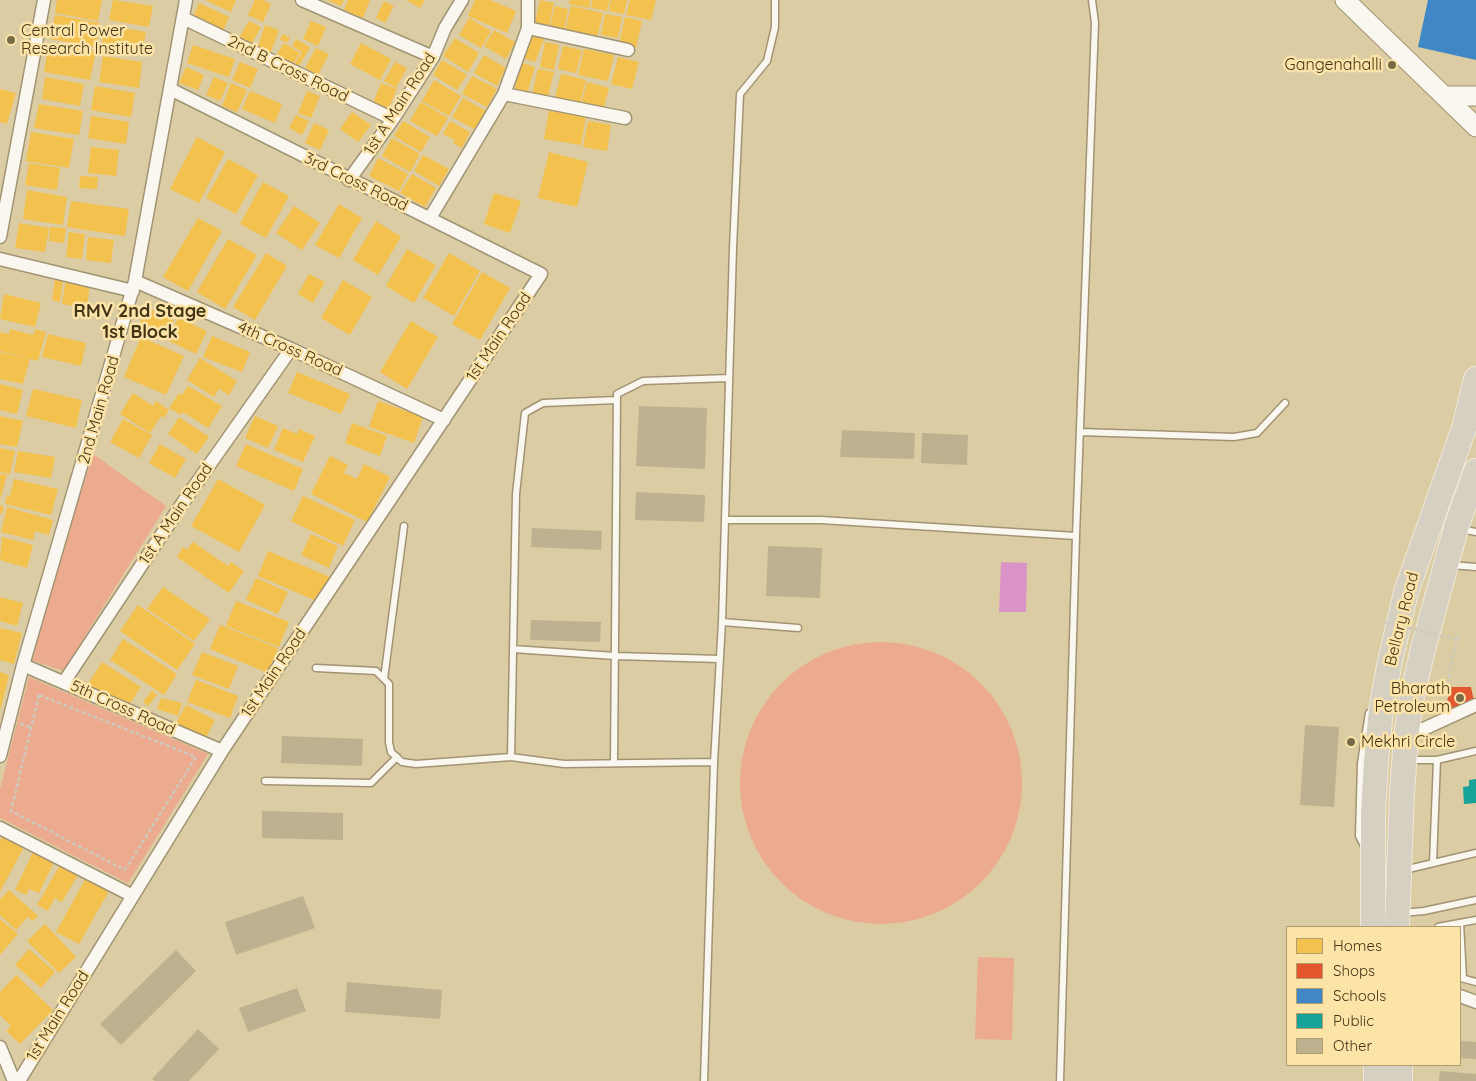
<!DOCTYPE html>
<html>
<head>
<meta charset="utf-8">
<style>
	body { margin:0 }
	#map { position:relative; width:1476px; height:1081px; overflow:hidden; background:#dccca3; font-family:Quicksand,sans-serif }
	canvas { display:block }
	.legend { position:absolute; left:1286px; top:926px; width:175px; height:140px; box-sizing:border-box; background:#fce4a9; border:1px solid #b19e6e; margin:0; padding:6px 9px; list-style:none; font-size:15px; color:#413516 }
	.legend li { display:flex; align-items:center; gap:10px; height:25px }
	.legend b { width:25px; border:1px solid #b19e6e }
</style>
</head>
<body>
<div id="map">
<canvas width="1476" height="1081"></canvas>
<ul class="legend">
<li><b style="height:14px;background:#f2c14e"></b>Homes</li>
<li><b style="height:14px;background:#e4572e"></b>Shops</li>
<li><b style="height:14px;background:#3f88c5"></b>Schools</li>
<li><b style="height:14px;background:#17a398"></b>Public</li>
<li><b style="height:14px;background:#beb190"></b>Other</li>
</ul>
</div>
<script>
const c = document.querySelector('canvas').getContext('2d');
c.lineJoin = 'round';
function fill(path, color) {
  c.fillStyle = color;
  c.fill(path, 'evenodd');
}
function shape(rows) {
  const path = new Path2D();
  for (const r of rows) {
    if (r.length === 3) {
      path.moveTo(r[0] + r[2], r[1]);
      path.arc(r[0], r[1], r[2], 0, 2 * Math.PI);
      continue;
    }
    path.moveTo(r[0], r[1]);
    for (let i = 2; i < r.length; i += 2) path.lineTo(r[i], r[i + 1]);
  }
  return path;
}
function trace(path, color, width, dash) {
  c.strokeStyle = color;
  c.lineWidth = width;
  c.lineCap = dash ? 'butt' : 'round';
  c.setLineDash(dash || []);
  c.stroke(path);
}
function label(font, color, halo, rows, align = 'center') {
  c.font = font + ' Quicksand,sans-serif';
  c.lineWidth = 5;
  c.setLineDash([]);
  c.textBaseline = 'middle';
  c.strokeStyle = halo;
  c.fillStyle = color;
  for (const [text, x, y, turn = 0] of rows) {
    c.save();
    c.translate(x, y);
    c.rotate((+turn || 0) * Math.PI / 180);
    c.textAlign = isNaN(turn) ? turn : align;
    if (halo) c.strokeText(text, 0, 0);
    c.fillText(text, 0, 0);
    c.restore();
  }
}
const green = shape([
	[93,454,166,506,63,671,29,659],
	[881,783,141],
	[29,677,208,754,128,883,0,818,0,789],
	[978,957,1014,958,1012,1040,975,1039]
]);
const water = shape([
	[1001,562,1027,563,1026,612,999,612]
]);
const homes = shape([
	[57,0,102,0,98,21,55,13],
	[113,0,153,6,149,27,109,20],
	[205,0,236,0,231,12],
	[255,0,263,0,271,4,263,22,248,15],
	[327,0,344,0,341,6],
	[348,0,370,0,363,18,344,10],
	[406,0,425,0,420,8],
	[475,0,490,0,516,11,507,33,468,16],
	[540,0,554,3,549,26,535,23],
	[570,0,590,0,589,8,569,4],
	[592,0,610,0,607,11,591,8],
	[611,0,627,0,624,14,609,11],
	[630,0,656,0,651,20,626,15],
	[384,1,394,6,385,23,376,18],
	[199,3,229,17,222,33,192,19],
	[555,6,568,9,564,30,550,26],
	[571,6,603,13,597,38,565,31],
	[605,14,622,17,618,38,601,35],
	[55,15,100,23,96,47,50,39],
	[625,17,642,21,636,48,619,44],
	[469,18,491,31,481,48,459,35],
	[249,21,261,27,250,47,238,40],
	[311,21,326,27,318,46,303,39],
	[105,25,146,32,142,55,101,48],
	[265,25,279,30,271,52,258,47],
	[494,30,515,42,506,59,484,46],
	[283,34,290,38,287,43,280,39],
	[529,34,544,39,535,62,521,57],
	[455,38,479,53,468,72,443,56],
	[296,39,310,47,299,66,295,63,302,52,292,46],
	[545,42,559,45,554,70,540,67],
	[49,43,96,51,90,80,44,72],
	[284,43,300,53,293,64,277,54],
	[361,43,391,59,380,80,350,64],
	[193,45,235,59,229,77,187,63],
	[563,46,582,50,576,73,558,69],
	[316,48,329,54,318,75,305,68],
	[584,49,614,55,608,81,578,75],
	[484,55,506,68,497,86,474,73],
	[103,56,142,62,139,88,99,82],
	[618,57,639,62,632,89,611,84],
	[442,60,467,75,457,90,433,75],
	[240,62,258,69,250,88,232,80],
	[395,62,407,68,396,88,384,81],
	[522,63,535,67,527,94,514,91],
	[186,67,204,75,198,90,179,83],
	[538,69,554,72,548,97,532,94],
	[561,74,586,80,580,104,555,98],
	[472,76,497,89,487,107,462,94],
	[45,77,84,84,80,106,42,99],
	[214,77,228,83,220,101,206,95],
	[434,80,461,96,449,116,422,101],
	[587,82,609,88,603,111,581,105],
	[231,83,247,90,237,112,222,106],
	[381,83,397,89,388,110,373,104],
	[95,86,135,93,131,117,91,110],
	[0,89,16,93,7,124,0,122],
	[250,91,282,104,275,123,242,109],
	[307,91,320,96,311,118,298,113],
	[463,98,488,112,478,131,452,117],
	[421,102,448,118,437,136,410,121],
	[39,104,83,111,79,135,34,128],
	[549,111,586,117,581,145,544,139],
	[352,112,371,125,358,142,340,129],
	[296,115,309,121,302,135,289,128],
	[91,116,129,122,126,144,88,138],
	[403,121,430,137,421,152,394,136],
	[450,121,470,132,462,148,453,143,455,140,443,134],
	[588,121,611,125,607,151,583,147],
	[314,123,329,130,320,150,305,143],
	[31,132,74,139,69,168,26,161],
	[197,137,225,152,199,203,170,189],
	[392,138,420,154,410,172,382,156],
	[91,147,119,150,116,176,88,173],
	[549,152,588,162,577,207,538,198],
	[423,155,449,169,439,186,414,171],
	[378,158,408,174,399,191,369,176],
	[228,159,258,175,236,214,206,198],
	[29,163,60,168,57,190,25,185],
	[412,174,436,188,425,207,400,193],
	[80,176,98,177,97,189,79,188],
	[263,182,289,196,266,238,240,224],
	[27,190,67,197,63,225,23,219],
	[494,193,521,201,510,233,484,224],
	[71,201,129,209,125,236,67,227],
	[339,204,362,218,339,258,315,245],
	[294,206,320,223,302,250,276,233],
	[198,218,222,231,188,291,163,277],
	[376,221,401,237,378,275,353,260],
	[19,223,49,228,45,252,15,248],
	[50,227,66,228,64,243,49,241],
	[69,232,85,234,82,259,66,257],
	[88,237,114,240,111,263,86,260],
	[228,239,257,255,225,309,197,292],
	[407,249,436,265,414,303,386,286],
	[266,253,287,266,255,320,233,307],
	[449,253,480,271,454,316,423,298],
	[482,272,510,288,480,340,452,324],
	[309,274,325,282,313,303,298,294],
	[55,279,63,280,60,302,52,300],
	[66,279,90,282,87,308,62,304],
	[343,280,372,297,350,335,321,318],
	[4,294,41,303,35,327,0,319],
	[147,308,174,320,167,336,139,325],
	[178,318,207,331,196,354,167,340],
	[411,321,438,337,407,389,380,372],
	[10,329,33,335,35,329,46,332,38,361,0,351,0,332,9,334],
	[48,334,86,343,81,366,42,357],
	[212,336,250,352,242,372,203,357],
	[141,337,184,356,166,395,124,377],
	[0,352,30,359,23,384,0,379],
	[200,358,237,381,229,395,219,389,214,397,187,380],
	[297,372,350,394,341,414,288,393],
	[0,384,23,390,17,414,0,410],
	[188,386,222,406,208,428,183,412,181,415,169,408,179,393,182,395],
	[33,389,82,400,76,428,26,416],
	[133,393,153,406,156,401,169,410,164,418,161,416,150,433,120,414],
	[378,401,423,417,414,443,369,427],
	[0,416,23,421,17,447,0,444],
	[255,416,278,426,268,448,245,438],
	[179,417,209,437,197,454,168,434],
	[123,419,152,435,139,458,110,442],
	[352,423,387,436,380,456,345,443],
	[283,428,297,434,299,429,315,436,303,462,274,450],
	[160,444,186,459,175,478,149,463],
	[246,444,303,469,294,491,236,466],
	[0,448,15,451,10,474,0,472],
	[18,451,55,457,51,478,14,472],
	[330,456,348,465,344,473,357,479,364,464,390,477,367,522,311,494],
	[0,474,7,475,1,497,0,497],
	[14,479,58,489,51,515,5,504,7,495,10,496],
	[218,479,265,505,239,552,191,526],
	[303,496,355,520,343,546,291,521],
	[0,505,4,507,2,514,0,513],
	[7,507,53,520,49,535,35,531,33,540,1,532],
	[311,534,338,546,329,568,301,555],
	[2,537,33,545,27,568,0,560],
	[193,542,228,566,231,562,244,571,229,593,177,557,183,547,187,550],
	[268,551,330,577,319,602,258,576],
	[256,578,288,592,278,614,246,600],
	[163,587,210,619,194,641,147,609],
	[0,597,23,603,17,626,0,621],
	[236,601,289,622,279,647,226,626],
	[138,605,195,644,177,670,120,631],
	[220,625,278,648,268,673,210,649],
	[0,628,22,633,14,664,0,660],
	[123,639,177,674,164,695,110,660],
	[202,652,238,666,229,689,192,675],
	[102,662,141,687,127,708,88,684],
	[0,672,9,675,1,708,0,708],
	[196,680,238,696,230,718,187,702],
	[152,690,157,695,148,706,143,702],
	[161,698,182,703,178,716,157,709],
	[186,705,215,720,204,741,175,725],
	[4,832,26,843,0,892,0,841],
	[33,852,54,862,39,893,29,889,26,895,15,890],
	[61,863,79,873,62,902,55,898,48,911,37,905],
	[86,878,109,891,79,944,56,932],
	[9,890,38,916,33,921,28,917,16,930,0,915,0,899],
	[0,919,18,934,0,955],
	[45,924,76,957,59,973,27,941],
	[29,949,55,972,41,988,15,965],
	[16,975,53,1010,20,1044,6,1031,11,1026,0,1015,0,992]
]);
const shops = shape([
	[1451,687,1471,687,1474,701,1444,712]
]);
const schools = shape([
	[1428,0,1476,0,1476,60,1418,47]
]);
const public = shape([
	[1476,779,1476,803,1464,804,1463,787,1469,786,1469,780]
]);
const building = shape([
	[639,406,707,408,705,469,636,466],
	[842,430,915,433,914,459,840,457],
	[922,433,968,435,967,465,921,463],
	[636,492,705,495,704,522,635,520],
	[532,528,602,531,601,550,531,547],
	[768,546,822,548,820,598,766,596],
	[531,620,601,622,600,642,530,640],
	[1305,725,1339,727,1334,807,1300,805],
	[282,736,363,739,362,766,281,763],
	[262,811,343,813,343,840,262,838],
	[303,896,315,928,236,955,225,922],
	[176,950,196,971,121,1045,100,1024],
	[347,982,442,990,440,1019,345,1012],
	[297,988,306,1011,248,1032,239,1008],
	[198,1029,219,1049,189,1081,155,1081,152,1079],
	[1460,1041,1476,1042,1476,1059,1460,1058],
	[1440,1071,1476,1074,1476,1081,1439,1081]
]);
const path = shape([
	[1447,684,1458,634],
	[39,695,196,757,125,870,11,811,39,695],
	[20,724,31,727]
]);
const lane = shape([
	[1080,432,1234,437,1257,433,1285,403],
	[725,520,821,520,1076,536],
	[1460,529,1476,532],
	[1450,565,1476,567],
	[722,622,798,628],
	[513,649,615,656,720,659],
	[316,668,376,671,389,684,389,742,391,752,402,762,416,764,511,757,564,764,714,762,704,1081],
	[384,679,404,526],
	[511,757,516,494,525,413,543,403,617,400],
	[1409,760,1437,760,1433,863],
	[1437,760,1476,751],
	[614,762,617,394,643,381,729,378],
	[714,762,722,622,733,248,740,94,767,61,775,27,775,0],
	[265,781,371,783,397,757],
	[1364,846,1359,836,1361,763,1369,713],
	[1404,870,1476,853],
	[1401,913,1424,911,1476,900],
	[1460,923,1463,978],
	[1438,927,1476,920],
	[1461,978,1476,982],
	[1060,1081,1076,536,1095,23,1092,0]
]);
const street = shape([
	[302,0,433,57],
	[183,18,393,119],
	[528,28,628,50],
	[504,94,625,118],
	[349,180,393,119,433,57,445,28,462,0],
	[430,218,504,94,528,28,528,0],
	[0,237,44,0],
	[0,259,133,291],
	[135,281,291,349,444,420],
	[23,665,222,751],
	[64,682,184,501,291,349],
	[1406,737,1476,705],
	[0,756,23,665,135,281,186,0],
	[0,828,133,896],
	[1460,996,1476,1002],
	[0,1047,14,1081],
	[19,1081,222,751,541,274,170,89]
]);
const secondary = shape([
	[1345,0,1476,127],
	[1445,96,1476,96]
]);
const highway = shape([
	[1373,927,1373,814,1376,760,1381,710,1390,661,1406,592,1464,428,1476,379],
	[1397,927,1402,792,1406,737,1412,696,1423,649,1456,528,1476,471],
	[1376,1065,1376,1081],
	[1400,1065,1400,1081]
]);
const pathBridge = shape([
	[1383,622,1457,639]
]);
const markers = [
	[11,40,5,"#776a47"],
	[1392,65,5,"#776a47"],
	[1460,698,5,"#776a47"],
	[1351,742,5,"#776a47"]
];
const poiNames = [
	["Central Power",21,31],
	["Research Institute",21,49],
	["Gangenahalli",1382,65,"right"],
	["Bharath",1450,689,"right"],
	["Petroleum",1450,707,"right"],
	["Mekhri Circle",1361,742]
];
const streetNames = [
	["2nd B Cross Road",288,69,26],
	["1st A Main Road",400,104,-57],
	["3rd Cross Road",356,182,26],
	["1st Main Road",499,337,-56],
	["4th Cross Road",290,349,24],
	["2nd Main Road",99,410,-74],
	["1st A Main Road",176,514,-56],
	["Bellary Road",1402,619,-76],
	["1st Main Road",274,673,-56],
	["5th Cross Road",123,708,24],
	["1st Main Road",58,1016,-58]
];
const neighbourhoodNames = [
	["RMV 2nd Stage",140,312],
	["1st Block",140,333]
];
fill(green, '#ecaa8f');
fill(water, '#da93c6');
fill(homes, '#f2c14e');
fill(shops, '#e4572e');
fill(schools, '#3f88c5');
fill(public, '#17a398');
fill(building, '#beb190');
trace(lane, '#a19473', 9);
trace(street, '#a19473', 15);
trace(secondary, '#a19473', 21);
trace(highway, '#efe8d6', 26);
trace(path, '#cec9bc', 2.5, [4, 2.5]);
trace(lane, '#faf7f1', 6);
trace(street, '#faf7f1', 12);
trace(secondary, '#faf7f1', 19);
trace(highway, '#d6d0c2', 24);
trace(pathBridge, '#cec9bc', 2.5, [4, 2.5]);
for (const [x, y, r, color] of markers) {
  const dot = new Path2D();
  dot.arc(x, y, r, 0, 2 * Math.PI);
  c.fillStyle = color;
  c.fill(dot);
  trace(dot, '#fce4a9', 2);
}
label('16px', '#413516', '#fce4a9', poiNames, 'left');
label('16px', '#413516', '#fce4a9', streetNames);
label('bold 18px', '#413516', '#fce4a9', neighbourhoodNames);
</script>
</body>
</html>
